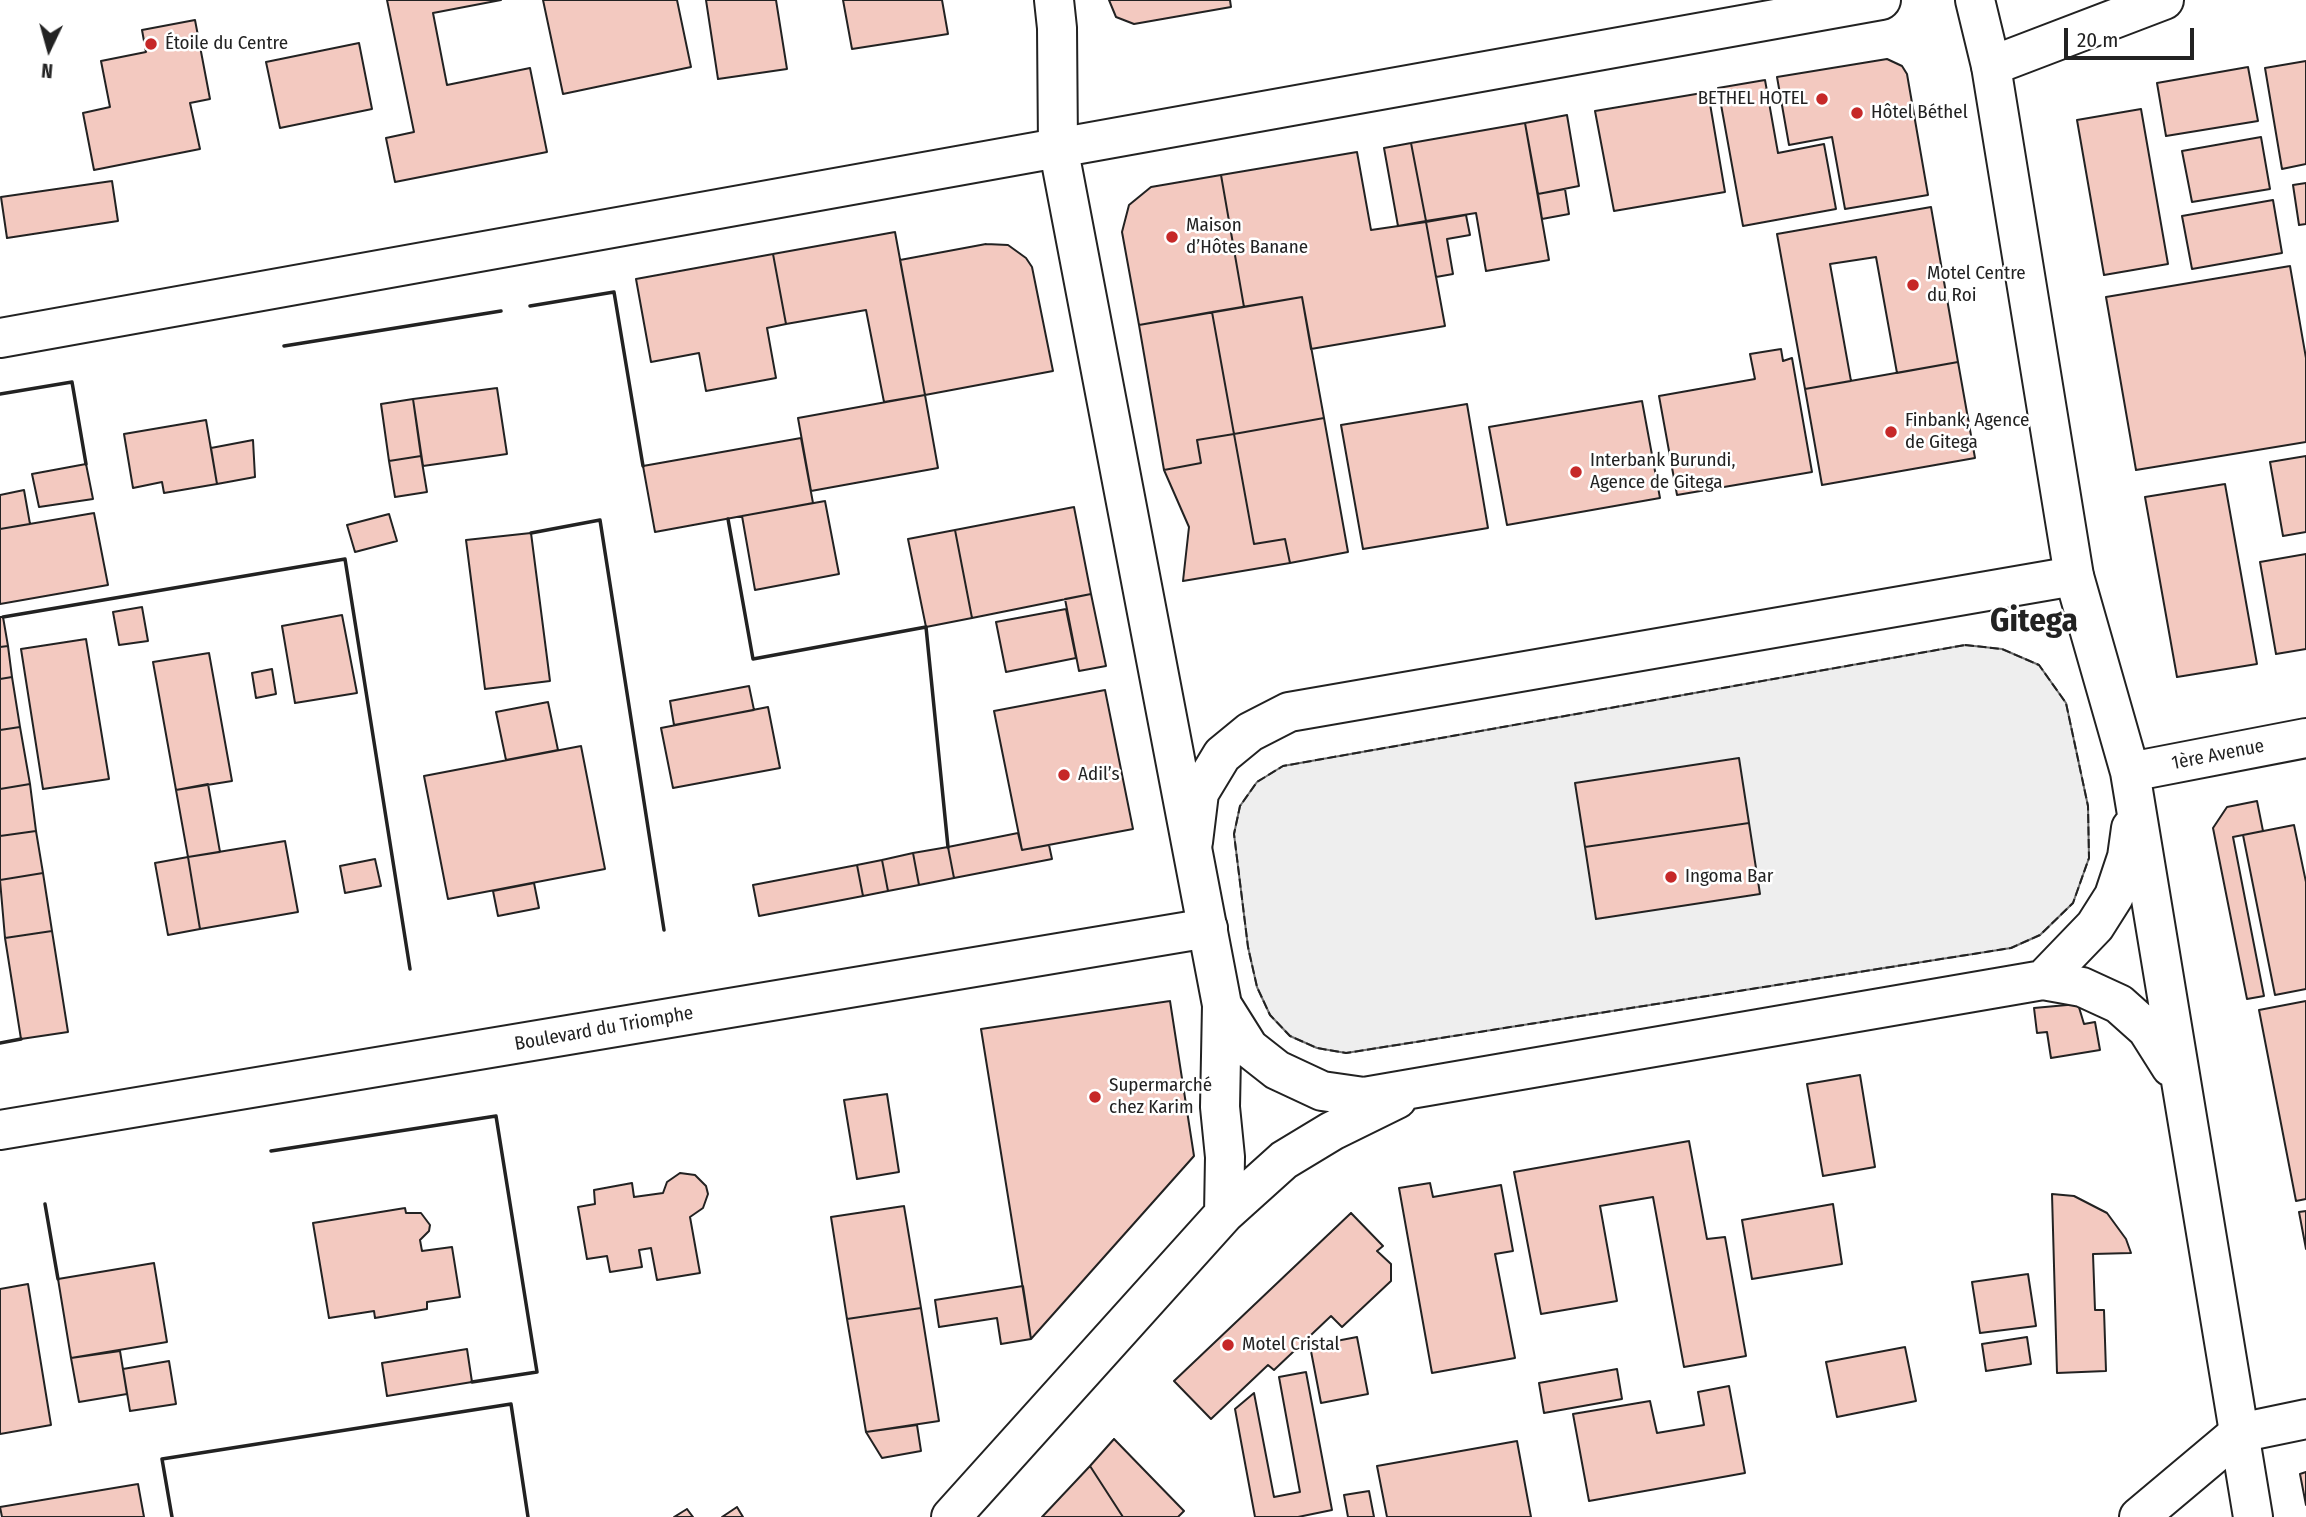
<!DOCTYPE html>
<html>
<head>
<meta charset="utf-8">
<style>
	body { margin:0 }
	#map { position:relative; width:2306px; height:1517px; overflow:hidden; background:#fff; font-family:"Fira Sans Condensed",sans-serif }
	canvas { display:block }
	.north { position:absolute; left:14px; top:14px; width:70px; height:70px; -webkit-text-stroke:5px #fff; paint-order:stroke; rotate:185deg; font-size:19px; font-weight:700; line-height:28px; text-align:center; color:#222 }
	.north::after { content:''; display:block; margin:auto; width:24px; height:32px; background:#222; clip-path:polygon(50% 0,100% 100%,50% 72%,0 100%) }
	.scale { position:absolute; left:2064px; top:28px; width:130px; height:32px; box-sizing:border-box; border:4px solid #222; border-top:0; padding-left:9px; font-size:21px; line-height:24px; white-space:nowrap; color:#222; -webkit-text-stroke:5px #fff; paint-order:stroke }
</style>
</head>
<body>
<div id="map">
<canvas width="2306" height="1517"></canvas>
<div class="north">N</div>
<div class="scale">20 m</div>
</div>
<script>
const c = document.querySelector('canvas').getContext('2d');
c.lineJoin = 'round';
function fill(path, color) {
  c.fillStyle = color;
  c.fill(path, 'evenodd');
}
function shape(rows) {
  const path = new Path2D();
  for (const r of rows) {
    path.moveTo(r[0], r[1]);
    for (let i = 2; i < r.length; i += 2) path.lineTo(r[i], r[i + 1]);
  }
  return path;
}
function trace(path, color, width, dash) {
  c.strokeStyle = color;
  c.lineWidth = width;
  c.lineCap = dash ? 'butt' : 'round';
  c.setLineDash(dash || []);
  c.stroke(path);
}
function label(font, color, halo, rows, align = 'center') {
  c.font = font + ' "Fira Sans Condensed",sans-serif';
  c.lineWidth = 5;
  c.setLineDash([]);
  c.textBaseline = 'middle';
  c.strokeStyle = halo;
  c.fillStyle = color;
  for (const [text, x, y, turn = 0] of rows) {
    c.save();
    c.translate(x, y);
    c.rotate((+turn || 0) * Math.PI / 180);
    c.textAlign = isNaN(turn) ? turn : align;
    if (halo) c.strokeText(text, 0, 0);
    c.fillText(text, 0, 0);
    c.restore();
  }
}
const green = shape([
	[1965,645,2002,649,2039,665,2066,703,2088,806,2089,858,2073,903,2040,935,2011,948,1346,1053,1317,1048,1290,1036,1270,1015,1257,987,1248,947,1234,834,1240,806,1257,782,1283,766,1965,645]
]);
const building = shape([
	[387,0,501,0,433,13,447,85,530,68,547,152,395,182,386,138,414,132,387,0],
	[543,0,677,0,691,67,563,94,543,0],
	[706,0,776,0,787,69,718,79,706,0],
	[843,0,942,0,948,34,852,49,843,0],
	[1109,0,1230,0,1231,7,1134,24,1116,17,1109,0],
	[195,20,210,99,190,103,200,149,94,170,83,113,110,107,101,61,146,52,142,30,195,20],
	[359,43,372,109,280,128,266,62,359,43],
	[1887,59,1902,66,1907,74,1928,195,1845,209,1832,137,1789,145,1777,77,1887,59],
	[2306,61,2306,164,2282,169,2265,68,2306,61],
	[2248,67,2258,121,2166,136,2157,83,2248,67],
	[1765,80,1778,153,1824,144,1836,209,1743,226,1718,88,1765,80],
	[1708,92,1725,192,1614,211,1595,111,1708,92],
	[2141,109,2168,264,2104,275,2077,120,2141,109],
	[1567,115,1579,186,1538,194,1525,123,1567,115],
	[1525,123,1549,260,1486,271,1476,213,1426,221,1411,143,1525,123],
	[2261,137,2270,189,2192,202,2182,151,2261,137],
	[1411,143,1426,221,1398,226,1384,148,1411,143],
	[1357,152,1371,230,1426,222,1445,326,1311,349,1302,297,1244,307,1221,175,1357,152],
	[1221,175,1244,307,1139,325,1122,232,1129,205,1151,187,1221,175],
	[112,181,118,221,7,238,1,197,112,181],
	[2306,183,2306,224,2299,225,2293,185,2306,183],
	[1565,189,1569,214,1542,219,1538,194,1565,189],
	[2273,200,2282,253,2192,269,2182,216,2273,200],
	[1931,207,1958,362,1897,373,1876,257,1830,264,1851,381,1805,389,1777,234,1931,207],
	[1466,215,1470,235,1447,239,1453,274,1436,277,1426,222,1466,215],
	[895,232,925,395,884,402,866,310,786,324,773,254,895,232],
	[986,244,1008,245,1026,258,1032,267,1053,371,925,395,900,260,986,244],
	[773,254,786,324,767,328,776,378,706,391,699,353,651,362,636,279,773,254],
	[2290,266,2306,358,2306,442,2136,470,2106,297,2290,266],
	[1302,297,1324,418,1234,434,1212,312,1302,297],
	[1212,312,1234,434,1197,440,1201,463,1164,470,1139,325,1212,312],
	[1781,349,1783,361,1792,358,1812,472,1677,495,1659,396,1755,379,1750,354,1781,349],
	[1958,362,1975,458,1822,485,1805,389,1958,362],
	[497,388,507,454,423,466,413,399,497,388],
	[925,395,938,468,811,491,798,418,925,395],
	[413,399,421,456,389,461,381,404,413,399],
	[1642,401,1660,498,1507,525,1489,427,1642,401],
	[1467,404,1488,528,1363,549,1341,425,1467,404],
	[1324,418,1348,552,1290,563,1285,539,1254,544,1234,434,1324,418],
	[206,420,217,484,164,493,162,482,133,488,124,434,206,420],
	[1234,434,1254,544,1285,539,1290,563,1183,581,1189,527,1164,470,1201,463,1197,440,1234,434],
	[801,438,813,503,655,532,643,466,801,438],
	[253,440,255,477,217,484,211,448,253,440],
	[421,456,427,492,395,497,389,461,421,456],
	[2306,456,2306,532,2283,536,2270,462,2306,456],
	[86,464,93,499,39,507,32,474,86,464],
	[2225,484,2257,664,2177,677,2145,497,2225,484],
	[24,490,30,524,0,529,0,495,24,490],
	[825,501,839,574,755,590,742,516,825,501],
	[1074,507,1091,594,972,618,955,530,1074,507],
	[94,513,108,585,0,604,0,529,94,513],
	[389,514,397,541,355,552,347,525,389,514],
	[955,530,972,618,926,627,908,539,955,530],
	[531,533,550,681,485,689,466,540,531,533],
	[2306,554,2306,649,2276,654,2260,562,2306,554],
	[1091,594,1106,666,1079,671,1065,599,1091,594],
	[142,607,148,641,119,645,113,612,142,607],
	[1066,609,1076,658,1006,672,996,622,1066,609],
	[342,615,357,693,295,703,282,626,342,615],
	[0,617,3,617,8,646,0,647,0,617],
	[86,639,109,779,43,789,21,649,86,639],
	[8,646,12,677,0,679,0,647,8,646],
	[209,653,232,781,176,790,153,662,209,653],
	[272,669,276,694,256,698,252,673,272,669],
	[12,677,20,727,0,730,0,679,12,677],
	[749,686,754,710,674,725,670,701,749,686],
	[1105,690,1133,829,1022,850,994,711,1105,690],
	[548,702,558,750,506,760,496,712,548,702],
	[768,707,780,768,673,788,661,728,768,707],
	[20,727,30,784,0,789,0,730,20,727],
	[581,746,605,869,448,899,424,776,581,746],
	[1739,758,1749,823,1585,847,1575,783,1739,758],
	[30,784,36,831,0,836,0,789,30,784],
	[208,784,220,852,188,857,176,790,208,784],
	[2257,801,2263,831,2233,837,2264,996,2247,999,2213,828,2227,807,2257,801],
	[1749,823,1760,894,1596,919,1585,847,1749,823],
	[2294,825,2306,882,2306,989,2275,995,2243,835,2294,825],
	[36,831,43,873,0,880,0,836,36,831],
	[1018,833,1022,850,1049,845,1052,859,954,878,948,847,1018,833],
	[285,841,298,912,200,929,188,857,285,841],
	[948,847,954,878,919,885,913,853,948,847],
	[913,853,919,885,888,891,882,860,913,853],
	[188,857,200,929,168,935,155,863,188,857],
	[375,859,381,886,345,893,340,866,375,859],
	[882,860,888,891,863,896,857,865,882,860],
	[857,865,863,896,759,916,753,885,857,865],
	[43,873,52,931,5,938,0,880,43,873],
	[534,883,539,908,498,916,493,891,534,883],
	[52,931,68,1032,21,1039,5,938,52,931],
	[1170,1001,1194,1156,1031,1339,981,1029,1170,1001],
	[2306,1001,2306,1199,2296,1201,2259,1010,2306,1001],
	[2078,1004,2084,1024,2095,1022,2100,1050,2051,1058,2047,1032,2037,1033,2034,1008,2078,1004],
	[1860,1075,1875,1167,1823,1176,1807,1084,1860,1075],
	[887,1094,899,1172,857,1179,844,1100,887,1094],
	[1689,1141,1707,1239,1725,1237,1746,1356,1684,1367,1653,1197,1600,1206,1617,1301,1541,1314,1514,1172,1689,1141],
	[680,1173,695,1175,706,1186,708,1194,703,1208,690,1217,700,1273,657,1280,651,1248,639,1250,642,1267,610,1272,607,1256,587,1259,578,1207,595,1204,594,1190,632,1183,634,1197,663,1193,667,1182,680,1173],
	[1430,1183,1433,1197,1501,1185,1513,1251,1495,1254,1515,1358,1432,1373,1399,1188,1430,1183],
	[2052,1194,2074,1196,2107,1213,2126,1239,2131,1253,2093,1254,2095,1310,2104,1310,2106,1371,2057,1373,2052,1194],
	[1833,1204,1842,1264,1752,1279,1742,1220,1833,1204],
	[904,1206,921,1308,847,1319,831,1217,904,1206],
	[405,1208,406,1213,421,1213,430,1225,429,1231,420,1240,422,1251,452,1247,460,1297,427,1302,427,1309,375,1318,374,1311,329,1318,313,1223,405,1208],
	[2306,1211,2306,1249,2299,1212,2306,1211],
	[1351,1213,1383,1246,1377,1251,1391,1264,1391,1281,1342,1327,1331,1316,1274,1370,1268,1365,1211,1419,1174,1381,1351,1213],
	[154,1263,167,1342,71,1358,58,1279,154,1263],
	[2028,1274,2036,1326,1980,1333,1972,1282,2028,1274],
	[28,1284,51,1425,0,1434,0,1289,28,1284],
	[1023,1286,1031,1339,1001,1344,997,1318,939,1327,935,1300,1023,1286],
	[921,1308,939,1421,866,1432,847,1319,921,1308],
	[1357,1337,1368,1394,1321,1403,1310,1346,1357,1337],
	[2027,1337,2031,1364,1986,1371,1982,1344,2027,1337],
	[1905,1347,1916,1401,1837,1417,1826,1362,1905,1347],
	[467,1349,472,1382,387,1396,382,1363,467,1349],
	[120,1351,127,1394,79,1402,71,1358,120,1351],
	[169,1361,176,1404,130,1411,123,1369,169,1361],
	[1617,1369,1622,1399,1544,1413,1539,1383,1617,1369],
	[1306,1372,1332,1510,1298,1517,1255,1517,1235,1409,1254,1393,1274,1497,1300,1492,1279,1377,1306,1372],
	[1729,1386,1745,1473,1589,1501,1573,1414,1650,1401,1657,1433,1704,1425,1698,1392,1729,1386],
	[917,1425,921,1451,882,1458,866,1432,917,1425],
	[1114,1439,1184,1511,1178,1517,1123,1517,1090,1466,1114,1439],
	[1517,1441,1531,1517,1387,1517,1377,1466,1517,1441],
	[1090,1466,1123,1517,1042,1517,1090,1466],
	[2306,1472,2306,1505,2300,1474,2306,1472],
	[138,1484,144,1517,2,1517,0,1507,138,1484],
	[1369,1491,1374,1517,1348,1517,1344,1495,1369,1491],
	[737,1507,743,1517,722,1517,737,1507],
	[687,1509,693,1517,674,1517,687,1509]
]);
const minor = shape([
	[1054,0,1057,28,1058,146],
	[1991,66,2164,0],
	[1193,842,1199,793,1222,755,1250,732,1289,712,2074,576],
	[0,1130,1208,928],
	[2139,1517,2239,1433,2306,1419]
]);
const major = shape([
	[1975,0,1991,66,2074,576,2130,772,2253,1517],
	[1058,146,1222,1005,1220,1107,1225,1157,1224,1214],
	[0,338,1881,0],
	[2130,772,2306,738],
	[2043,980,2082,987,2119,1004,2147,1029,2171,1067],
	[1222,1005,1249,1048,1277,1070,1322,1091,1364,1097,2043,980,2095,926,2114,896,2127,857,2131,828],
	[951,1517,1224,1214,1284,1160,1332,1131,1397,1099]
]);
const fence = shape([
	[1965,645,2002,649,2039,665,2066,703,2088,806,2089,858,2073,903,2040,935,2011,948,1346,1053,1317,1048,1290,1036,1270,1015,1257,987,1248,947,1234,834,1240,806,1257,782,1283,766,1965,645]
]);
const wall = shape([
	[530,306,614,292,643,466],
	[284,346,501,311],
	[0,394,72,382,86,464],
	[728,519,753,659,926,627,948,847],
	[531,533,600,520,664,930],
	[3,617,345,559,410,969],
	[0,1043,21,1039],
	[271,1151,496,1116,537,1372,472,1382],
	[45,1204,58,1279],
	[172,1517,162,1459,511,1404,528,1517]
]);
const markers = [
	[151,44,7,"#c62828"],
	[1822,99,7,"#c62828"],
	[1857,113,7,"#c62828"],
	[1172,237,7,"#c62828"],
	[1913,285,7,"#c62828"],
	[1891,432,7,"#c62828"],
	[1576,472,7,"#c62828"],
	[1064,775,7,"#c62828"],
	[1671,877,7,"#c62828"],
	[1095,1097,7,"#c62828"],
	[1228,1345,7,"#c62828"]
];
const poiNames = [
	["Étoile du Centre",165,44],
	["BETHEL HOTEL",1808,99,"right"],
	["Hôtel Béthel",1871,113],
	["Maison",1186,226],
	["d’Hôtes Banane",1186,248],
	["Motel Centre",1927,274],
	["du Roi",1927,296],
	["Finbank, Agence",1905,421],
	["de Gitega",1905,443],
	["Interbank Burundi,",1590,461],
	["Agence de Gitega",1590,483],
	["Adil’s",1078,775],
	["Ingoma Bar",1685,877],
	["Supermarché",1109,1086],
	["chez Karim",1109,1108],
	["Motel Cristal",1242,1345]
];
const streetNames = [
	["1ère Avenue",2218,755,-11],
	["Boulevard du Triomphe",604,1029,-10]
];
const townNames = [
	["Gitega",2034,622]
];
fill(green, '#eee');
trace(green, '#6f6f6f', 2);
fill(building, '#f3c9c0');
trace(building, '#222', 2);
trace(minor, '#222', 42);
trace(major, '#222', 42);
trace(minor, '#fff', 38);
trace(major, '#fff', 38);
trace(fence, '#222', 2, [9, 3.5]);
trace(wall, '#222', 3.5);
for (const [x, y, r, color] of markers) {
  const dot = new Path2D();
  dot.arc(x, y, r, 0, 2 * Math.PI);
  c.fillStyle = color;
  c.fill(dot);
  trace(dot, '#fff', 2.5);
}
label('19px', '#222', '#fff', poiNames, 'left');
label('19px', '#222', '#fff', streetNames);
label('bold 33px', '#222', '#fff', townNames);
</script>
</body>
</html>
